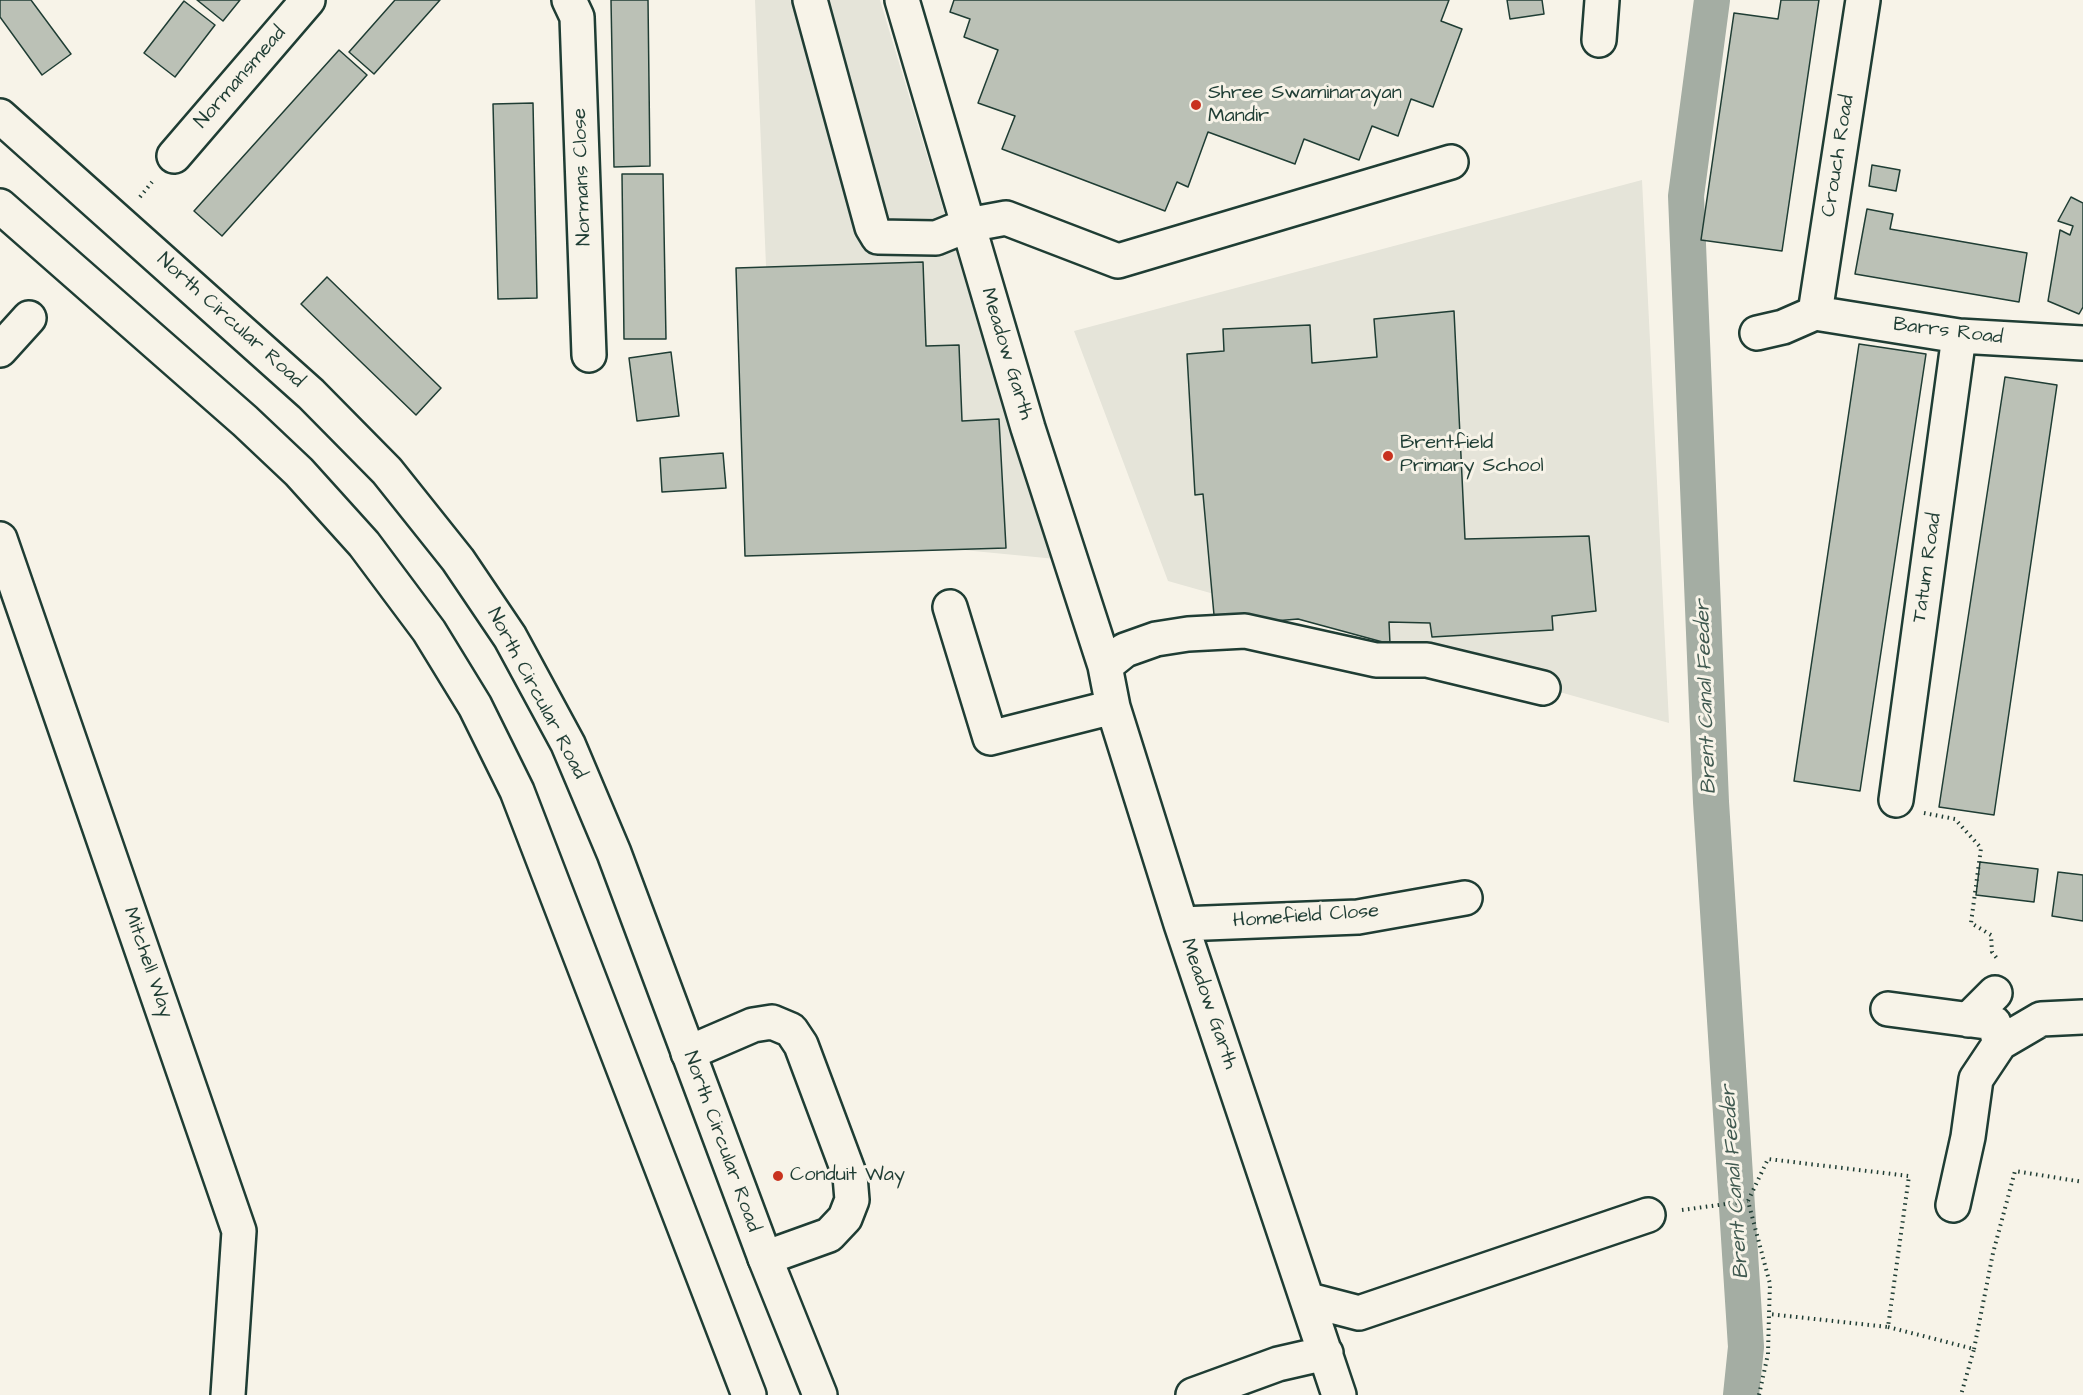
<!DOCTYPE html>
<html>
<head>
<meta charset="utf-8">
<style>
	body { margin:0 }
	canvas { display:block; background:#f7f3e8 }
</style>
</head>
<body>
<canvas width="2083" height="1395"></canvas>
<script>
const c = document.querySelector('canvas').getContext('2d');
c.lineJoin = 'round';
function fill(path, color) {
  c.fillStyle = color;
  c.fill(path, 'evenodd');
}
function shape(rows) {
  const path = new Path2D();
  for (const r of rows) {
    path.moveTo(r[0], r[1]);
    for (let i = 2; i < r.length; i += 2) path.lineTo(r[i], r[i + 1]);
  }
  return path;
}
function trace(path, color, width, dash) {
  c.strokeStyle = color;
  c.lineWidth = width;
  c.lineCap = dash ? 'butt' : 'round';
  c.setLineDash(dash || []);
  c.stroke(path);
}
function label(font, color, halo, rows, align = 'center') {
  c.font = font + ' "Architects Daughter",sans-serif';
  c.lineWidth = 6;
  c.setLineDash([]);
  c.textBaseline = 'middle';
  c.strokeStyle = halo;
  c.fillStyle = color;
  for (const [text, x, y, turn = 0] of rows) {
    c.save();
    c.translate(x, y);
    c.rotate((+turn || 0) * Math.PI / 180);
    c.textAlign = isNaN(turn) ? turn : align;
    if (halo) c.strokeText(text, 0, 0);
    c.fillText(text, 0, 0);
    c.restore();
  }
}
const built = shape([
	[755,0,880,0,980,330,1056,559,777,532],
	[1642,180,1669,723,1168,581,1074,331]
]);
const canal = shape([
	[1712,0,1686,196,1711,802,1746,1347,1741,1395]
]);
const building = shape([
	[0,0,31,0,71,54,42,75,0,17,0,0],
	[197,0,240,0,223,21,197,0],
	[395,0,440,0,374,74,349,52,395,0],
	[611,0,648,0,650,166,614,167,611,0],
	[954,0,1449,0,1441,21,1462,29,1433,107,1411,99,1398,136,1372,126,1359,160,1304,139,1295,164,1208,132,1188,187,1177,182,1165,211,1002,149,1015,116,978,103,998,50,964,37,970,19,950,12,954,0],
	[1507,0,1542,0,1544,14,1510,19,1507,0],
	[1781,0,1819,0,1782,251,1701,240,1734,13,1778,19,1781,0],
	[184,1,215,25,175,77,144,53,184,1],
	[339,50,367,75,222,236,194,211,339,50],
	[533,103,537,298,498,299,493,104,533,103],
	[1872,165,1900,170,1896,191,1869,186,1872,165],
	[622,174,663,174,666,339,624,339,622,174],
	[2071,197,2083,203,2083,307,2079,314,2048,301,2060,230,2070,235,2073,226,2058,221,2071,197],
	[1867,209,1893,214,1890,229,2027,253,2019,302,1855,274,1867,209],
	[923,262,926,346,959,345,962,421,999,419,1006,548,745,556,736,268,923,262],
	[327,277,441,388,416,415,301,304,327,277],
	[1454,311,1465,539,1589,536,1596,611,1552,616,1553,630,1432,637,1430,623,1389,622,1390,644,1298,619,1215,626,1203,494,1195,495,1187,354,1224,351,1223,329,1310,325,1312,363,1377,357,1374,319,1454,311],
	[1859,344,1926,354,1860,791,1794,781,1859,344],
	[671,352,679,416,637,421,629,358,671,352],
	[2005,377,2057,385,1994,815,1939,807,2005,377],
	[723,453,726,488,662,492,660,458,723,453],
	[1980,862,2038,869,2034,902,1976,895,1980,862],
	[2058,872,2083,875,2083,921,2052,916,2058,872]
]);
const path = shape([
	[140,197,152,182],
	[1924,813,1955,819,1981,848,1971,923,1991,935,1992,952,1999,961],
	[1682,1210,1748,1201],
	[1888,1327,1974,1349,1961,1395],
	[1974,1349,1993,1253,2015,1171,2083,1182],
	[1759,1395,1768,1354,1769,1314,1770,1284,1748,1201,1768,1159,1909,1176,1888,1327,1769,1314]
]);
const minor = shape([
	[569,0,577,17,589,355],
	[810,0,872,227,878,237,936,238,968,225,1006,218,1118,261,1451,162],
	[902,0,1028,428,1105,666,1113,707,1181,924,1339,1395],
	[1599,40,1602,0],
	[174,156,308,0],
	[1815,313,1863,0],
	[1815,313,1959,336,2083,343],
	[1757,333,1783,327,1815,313],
	[0,350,29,318],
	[0,539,239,1231,228,1395],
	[950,607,990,738,1113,707],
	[1105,666,1125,650,1156,639,1188,634,1245,631,1376,660,1427,660,1543,688],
	[1896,800,1959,336],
	[1181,924,1358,917,1465,898],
	[1888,1009,1994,1023,2000,1043],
	[1968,1020,1995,993],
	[688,1053,753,1025,772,1022,791,1030,801,1045,850,1176,852,1200,845,1218,829,1235,765,1258],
	[1953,1205,1968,1137,1976,1079,2000,1043,2041,1019,2083,1017],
	[1309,1300,1359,1313,1648,1215],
	[1193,1395,1278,1364,1326,1353]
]);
const highway = shape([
	[0,116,311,394,387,471,458,560,510,637,568,744,614,853,765,1258,820,1395],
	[0,206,245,421,299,472,364,544,429,631,475,706,517,791,749,1395]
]);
const markers = [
	[1196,105,6,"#c8321e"],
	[1388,456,6,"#c8321e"],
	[778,1176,6,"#c8321e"]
];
const streetNames = [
	["Normansmead",241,78,-49],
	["Crouch Road",1839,156,-81],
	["Normans Close",583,177,-92],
	["North Circular Road",230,321,42],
	["Barrs Road",1948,332,7],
	["Meadow Garth",1006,354,73],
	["Tatum Road",1928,568,-82],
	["North Circular Road",536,694,62],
	["Homefield Close",1306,917,-4],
	["Mitchell Way",147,963,71],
	["Meadow Garth",1208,1004,71],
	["North Circular Road",721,1142,70]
];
const poiNames = [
	["Shree Swaminarayan",1208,94],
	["Mandir",1208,117],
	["Brentfield",1400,444],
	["Primary School",1400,467],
	["Conduit Way",790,1176]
];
const waterNames = [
	["Brent Canal Feeder",1707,697,-92],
	["Brent Canal Feeder",1736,1182,-94]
];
fill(built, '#e5e4d9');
trace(canal, '#a4ada3', 36);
fill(building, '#bbc1b6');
trace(building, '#1f3d34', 1.5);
trace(minor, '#1f3d34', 38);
trace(highway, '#1f3d34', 38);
trace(path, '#1f3d34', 4, [1.5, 4.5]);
trace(minor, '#f7f3e8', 33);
trace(highway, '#f7f3e8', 33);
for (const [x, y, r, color] of markers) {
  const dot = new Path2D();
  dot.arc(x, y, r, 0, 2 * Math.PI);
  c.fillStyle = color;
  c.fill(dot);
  trace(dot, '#f7f3e8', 2);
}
label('20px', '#1f3d34', '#f7f3e8', streetNames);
label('20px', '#1f3d34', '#f7f3e8', poiNames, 'left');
label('italic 21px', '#405950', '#f7f3e8', waterNames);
</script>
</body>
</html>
